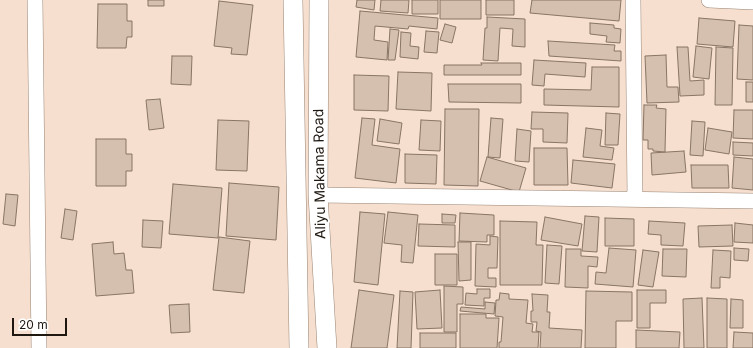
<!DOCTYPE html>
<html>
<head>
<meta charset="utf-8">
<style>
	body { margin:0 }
	#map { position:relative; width:753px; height:348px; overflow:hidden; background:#f6dfce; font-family:Inter,sans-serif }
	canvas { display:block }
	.scale { position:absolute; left:12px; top:318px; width:55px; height:18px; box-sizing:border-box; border:2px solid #1f1811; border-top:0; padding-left:5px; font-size:12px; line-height:14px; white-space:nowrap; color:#1f1811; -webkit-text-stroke:3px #fff; paint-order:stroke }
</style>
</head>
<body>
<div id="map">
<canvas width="753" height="348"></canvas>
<div class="scale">20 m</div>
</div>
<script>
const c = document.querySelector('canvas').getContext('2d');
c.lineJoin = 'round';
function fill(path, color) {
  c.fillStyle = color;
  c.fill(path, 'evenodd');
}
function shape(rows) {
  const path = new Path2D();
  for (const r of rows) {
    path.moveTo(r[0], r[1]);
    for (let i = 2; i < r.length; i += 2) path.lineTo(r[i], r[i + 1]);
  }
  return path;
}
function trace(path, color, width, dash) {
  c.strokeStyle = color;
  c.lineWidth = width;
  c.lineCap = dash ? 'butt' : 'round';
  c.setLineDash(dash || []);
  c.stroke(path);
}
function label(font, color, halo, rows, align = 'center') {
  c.font = font + ' Inter,sans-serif';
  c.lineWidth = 4;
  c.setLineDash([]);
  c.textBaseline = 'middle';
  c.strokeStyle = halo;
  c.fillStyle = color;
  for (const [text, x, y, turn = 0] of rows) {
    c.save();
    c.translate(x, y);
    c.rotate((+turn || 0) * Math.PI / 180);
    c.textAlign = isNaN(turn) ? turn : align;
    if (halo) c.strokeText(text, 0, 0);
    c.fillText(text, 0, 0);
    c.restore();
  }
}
const building = shape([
	[148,0,164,0,164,6,148,6,148,0],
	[357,0,375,0,374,10,356,7,357,0],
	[381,0,409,0,408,13,380,11,381,0],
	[412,0,438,0,438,14,412,14,412,0],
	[440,0,481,0,481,19,440,19,440,0],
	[486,0,514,0,514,15,486,15,486,0],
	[532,0,621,0,619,21,530,13,532,0],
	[219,1,253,5,247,55,231,54,232,48,214,46,219,1],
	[98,4,127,4,127,21,132,21,132,37,127,37,126,48,97,48,98,4],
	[360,11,438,18,437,29,409,26,408,29,375,26,374,40,388,42,387,60,356,57,360,11],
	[487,17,525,19,525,47,512,46,513,29,500,28,498,61,483,60,485,28,487,28,487,17],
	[699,18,735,21,733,47,697,44,699,18],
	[590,23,614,25,614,28,621,29,620,43,606,42,607,36,590,34,590,23],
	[445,24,456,27,452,43,440,40,445,24],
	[739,25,753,26,753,80,737,79,739,25],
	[390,29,399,30,395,60,388,60,390,29],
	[426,31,439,32,437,53,424,52,426,31],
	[401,32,411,33,410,46,419,47,418,59,400,57,401,32],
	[548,41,615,45,614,51,621,51,621,61,549,56,548,41],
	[696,46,712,48,709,79,693,77,696,46],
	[677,47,688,47,690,81,704,80,704,95,680,96,677,47],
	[716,47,733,48,732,105,715,105,716,47],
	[666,55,667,87,678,87,679,102,647,103,645,56,666,55],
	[172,56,192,56,191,85,171,84,172,56],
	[534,60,586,63,585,77,545,74,544,86,532,85,534,60],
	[481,63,521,63,521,75,444,75,444,65,482,65,481,63],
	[592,67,619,67,619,107,544,105,544,89,591,90,592,67],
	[398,72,432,73,431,111,396,109,398,72],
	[354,75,389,76,388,111,354,110,354,75],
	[746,82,753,82,753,102,746,102,746,82],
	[448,84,521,84,521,103,449,102,448,84],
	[160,99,164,128,149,130,146,100,160,99],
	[644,105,657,105,656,108,666,109,665,152,653,151,653,149,648,149,648,140,643,140,644,105],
	[445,109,479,109,478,186,444,185,445,109],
	[734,110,753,110,753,139,733,138,734,110],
	[532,112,568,113,567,143,543,142,543,129,531,129,532,112],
	[606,113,620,114,618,145,605,145,606,113],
	[362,118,375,119,372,145,400,149,396,183,355,178,362,118],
	[491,118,503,119,500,158,488,157,491,118],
	[380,119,402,123,399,144,377,141,380,119],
	[218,120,249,121,247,171,216,170,218,120],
	[421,120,441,121,440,151,419,150,421,120],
	[692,121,705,122,703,156,690,155,692,121],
	[586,128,602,130,600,146,614,148,612,160,583,157,586,128],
	[708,128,732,132,729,154,705,150,708,128],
	[517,129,531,131,529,162,515,161,517,129],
	[96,139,126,139,126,154,132,154,132,171,126,171,126,186,96,186,96,139],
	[733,142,753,143,753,156,733,155,733,142],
	[534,148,567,148,568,185,534,185,534,148],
	[684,151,686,172,652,175,651,153,684,151],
	[405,154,437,155,436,184,405,183,405,154],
	[487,157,526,168,519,192,480,181,487,157],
	[734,157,753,159,753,190,732,188,734,157],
	[573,160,615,164,612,188,571,183,573,160],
	[691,165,728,165,729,188,692,188,691,165],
	[229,183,279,187,276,240,226,236,229,183],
	[173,184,222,188,218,238,169,234,173,184],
	[6,194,18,195,15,226,3,224,6,194],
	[65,209,77,211,73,240,61,238,65,209],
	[360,212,385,214,378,285,354,282,360,212],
	[388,212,418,215,413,263,401,262,402,245,384,243,388,212],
	[460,213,494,215,494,235,487,235,487,242,459,241,460,213],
	[442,214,456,215,455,223,442,223,442,214],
	[585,216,599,217,597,252,582,251,585,216],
	[545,217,582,224,578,246,541,240,545,217],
	[605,218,634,219,634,246,605,246,605,218],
	[143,220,163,221,161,248,142,247,143,220],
	[500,221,537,222,536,245,543,245,542,285,500,285,500,221],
	[649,221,685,223,683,246,661,245,661,235,648,234,649,221],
	[735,223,753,225,753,243,734,242,735,223],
	[419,224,455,225,455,247,418,246,419,224],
	[732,225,733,246,699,247,698,226,732,225],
	[490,236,498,237,497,268,488,268,488,278,496,278,496,287,475,286,476,244,490,245,490,236],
	[219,237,250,241,244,293,213,290,219,237],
	[113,242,114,254,124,253,126,270,132,270,134,293,96,296,92,244,113,242],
	[458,242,471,242,471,280,459,281,458,242],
	[547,245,562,246,559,284,545,283,547,245],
	[609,248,636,250,633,287,595,284,596,272,606,273,609,248],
	[734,248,749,249,748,261,734,260,734,248],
	[566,249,581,249,581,256,598,257,597,267,588,266,588,288,565,287,566,249],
	[663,249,687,249,686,277,662,276,663,249],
	[643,250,659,252,653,287,638,285,643,250],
	[713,250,731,251,730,278,720,277,720,288,711,288,713,250],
	[435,254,457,254,457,285,435,285,435,254],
	[444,286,463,287,463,304,457,304,457,332,444,332,444,286],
	[477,289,490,289,490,298,484,298,484,306,465,305,466,293,477,294,477,289],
	[359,290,394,295,387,348,351,348,359,290],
	[440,290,442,328,417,329,415,292,440,290],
	[637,290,666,290,666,303,650,303,650,328,637,328,637,290],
	[400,291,413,292,411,348,397,348,400,291],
	[586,291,632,292,632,321,616,321,616,348,585,348,586,291],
	[500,293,509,294,509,299,528,300,526,323,533,324,532,332,539,332,538,348,499,348,499,342,501,342,503,317,495,316,496,300,499,300,500,293],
	[532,294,548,295,547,312,550,312,549,328,582,330,581,348,540,348,541,332,536,331,537,322,531,322,531,311,533,311,532,294],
	[702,298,704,348,684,348,683,299,702,298],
	[707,298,727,299,727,348,707,348,707,298],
	[731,299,743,300,743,328,730,328,731,299],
	[485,302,495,303,494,314,460,311,461,307,485,309,485,302],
	[189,304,190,332,171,333,169,305,189,304],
	[460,314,486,314,486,318,499,318,497,348,460,348,460,314],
	[636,330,680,332,679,348,636,348,636,330],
	[734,332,753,333,753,348,733,348,734,332],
	[420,333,456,333,456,348,420,348,420,333]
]);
const minor = shape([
	[35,0,39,348],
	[633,0,635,199],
	[709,0,753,2],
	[318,195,753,201]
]);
const tertiary = shape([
	[293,0,299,348],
	[319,0,318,195,327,348]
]);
const streetNames = [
	["Aliyu Makama Road",320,174,-91]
];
fill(building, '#d5bfae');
trace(building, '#887565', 1);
trace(minor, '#978373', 16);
trace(tertiary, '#978373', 20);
trace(minor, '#fff', 15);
trace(tertiary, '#fff', 19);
label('14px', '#1f1811', '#fff', streetNames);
</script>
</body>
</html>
